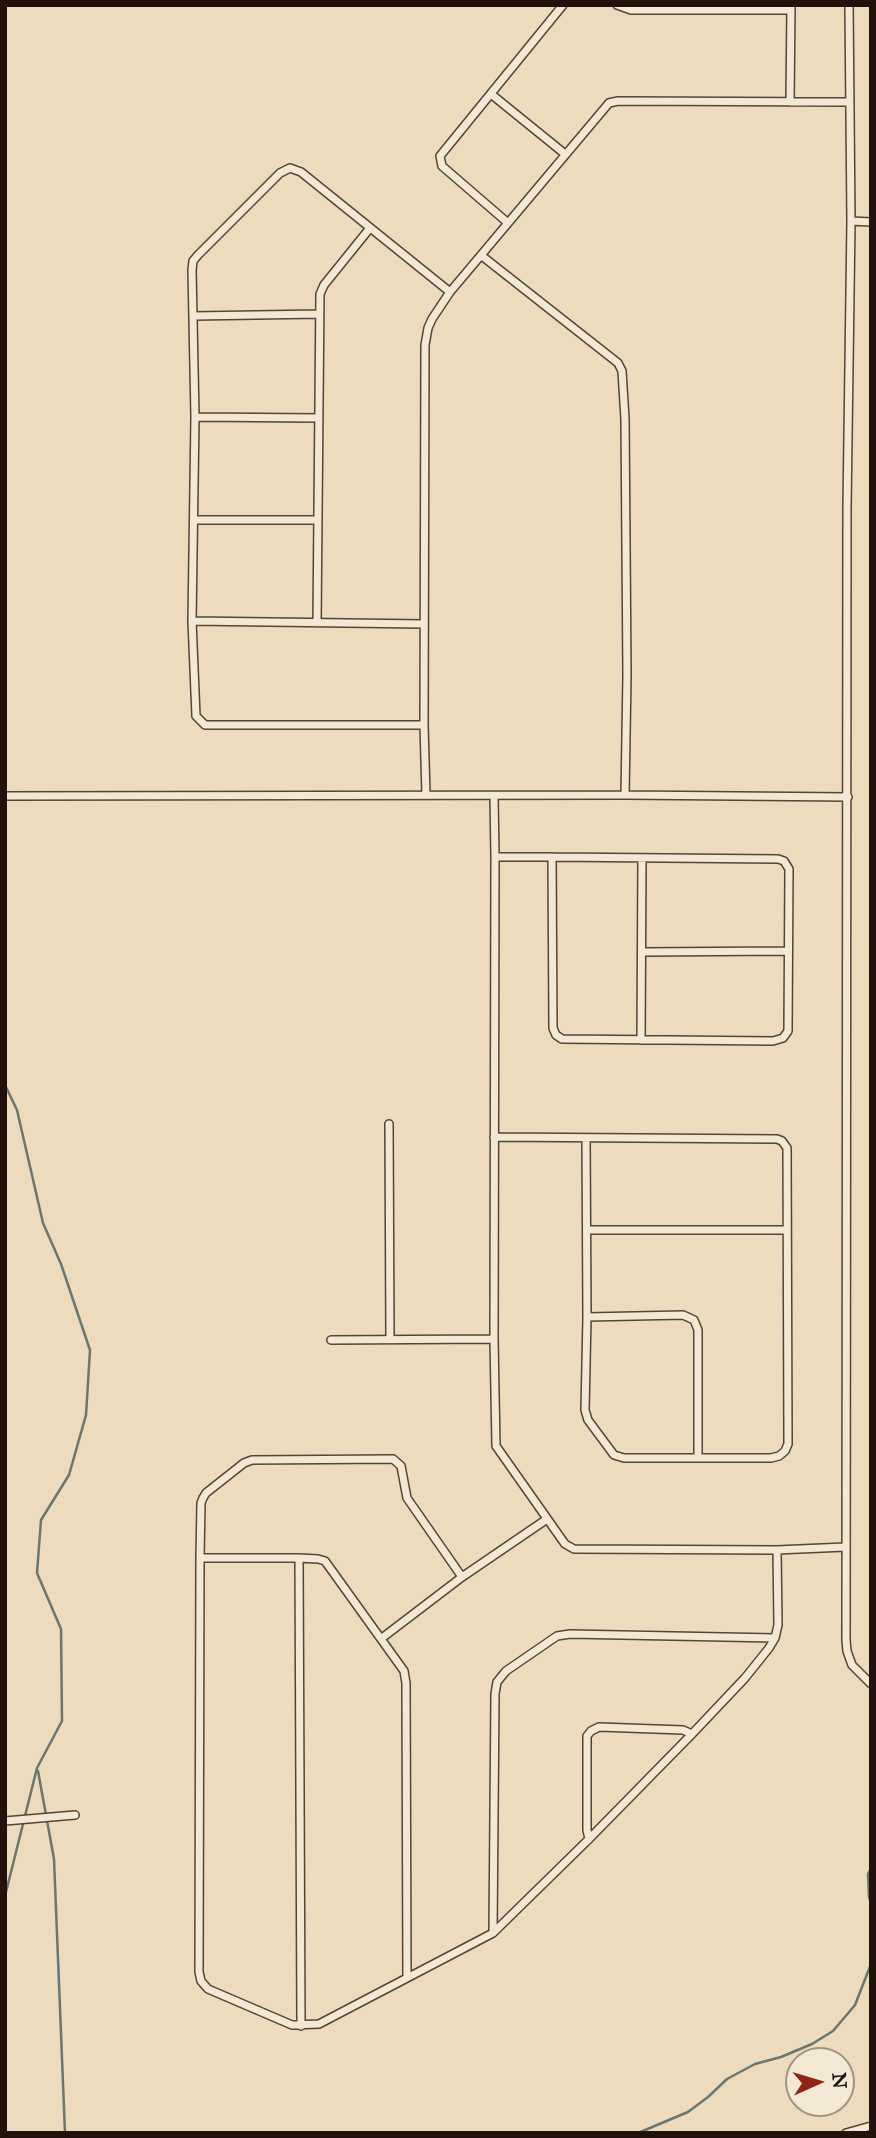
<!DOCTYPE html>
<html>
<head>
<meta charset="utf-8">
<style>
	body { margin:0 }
	#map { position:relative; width:876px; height:2138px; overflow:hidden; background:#ecdbbd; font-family:"IM FELL Great Primer",serif }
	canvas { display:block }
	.frame { position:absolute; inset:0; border:7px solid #23120c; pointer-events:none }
	.north { position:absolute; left:785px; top:2047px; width:70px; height:70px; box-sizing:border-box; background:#f3e8d4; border:2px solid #a09284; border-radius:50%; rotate:86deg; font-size:19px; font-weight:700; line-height:28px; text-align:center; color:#23120c }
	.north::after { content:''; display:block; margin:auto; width:24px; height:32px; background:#8f2418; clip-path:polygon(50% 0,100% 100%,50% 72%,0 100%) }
</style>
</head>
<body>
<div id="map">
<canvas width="876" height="2138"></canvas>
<div class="frame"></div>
<div class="north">N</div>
</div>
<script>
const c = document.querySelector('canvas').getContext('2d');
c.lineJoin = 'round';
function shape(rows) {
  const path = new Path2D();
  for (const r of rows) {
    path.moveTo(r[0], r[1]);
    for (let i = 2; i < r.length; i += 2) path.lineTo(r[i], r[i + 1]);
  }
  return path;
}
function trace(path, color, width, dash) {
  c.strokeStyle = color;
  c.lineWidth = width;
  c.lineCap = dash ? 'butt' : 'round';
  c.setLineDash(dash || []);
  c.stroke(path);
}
const stream = shape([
	[5,1085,17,1110,43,1223,61,1264,90,1350,86,1415,69,1475,41,1520,37,1573,61,1629,62,1721,37,1768,5,1896],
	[38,1771,54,1859,65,2133],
	[871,1869,868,1874,869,1897,871,1903],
	[638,2133,688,2112,708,2097,727,2079,755,2064,781,2057,812,2044,833,2031,855,2005,871,1964]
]);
const minor = shape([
	[617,5,631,10,791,10],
	[849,5,851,221,847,508,846,1640,847,1651,852,1665,871,1684],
	[491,94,565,154],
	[790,102,791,6],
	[851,221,871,222],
	[508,223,442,166,440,156,563,5],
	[482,256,618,363,622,371,625,419,627,675,625,795],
	[194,316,319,314],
	[195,417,318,418],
	[194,520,317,520],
	[192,621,424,624],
	[317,623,320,294,324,285,370,228],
	[424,725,205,725,196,716,192,621,195,417,192,270,193,261,198,255,280,173,290,168,301,172,450,292],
	[426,795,424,725,425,345,428,328,432,319,450,292,609,103,618,101,849,102],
	[5,796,625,795,848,797],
	[494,796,495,857,494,1339,496,1446,565,1544,574,1549,777,1550,845,1547],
	[495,857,552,857,778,859,784,861,789,869,788,1031,783,1038,773,1041,562,1039,556,1035,553,1028,552,857],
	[642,952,788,951],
	[641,1040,642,858],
	[389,1124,390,1339],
	[494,1137,777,1139,782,1141,787,1148,788,1444,785,1451,779,1456,771,1458,624,1458,614,1455,588,1420,585,1410,587,1317,586,1138],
	[587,1230,787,1230],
	[587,1317,683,1315,694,1320,698,1330,698,1458],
	[331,1340,494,1339],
	[200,1558,299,1558,318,1559,325,1561,404,1671,406,1683,407,1977],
	[299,1558,301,2026],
	[462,1577,407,1498,401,1466,393,1459,252,1460,244,1463,206,1493,203,1498,201,1503,200,1558,199,1972,201,1981,208,1989,292,2025,319,2024,493,1933,589,1839,692,1734,745,1678,769,1648,775,1638,778,1625,777,1550],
	[382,1638,462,1577,547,1519],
	[5,1821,75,1815],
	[589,1839,587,1830,587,1736,591,1731,599,1727,683,1730,692,1734],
	[493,1933,495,1694,497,1682,506,1671,557,1636,570,1634,775,1638],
	[846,2133,871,2126]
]);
trace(stream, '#6a7770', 2.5);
trace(minor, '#554438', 10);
trace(minor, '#f3e8d4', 7);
</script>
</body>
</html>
